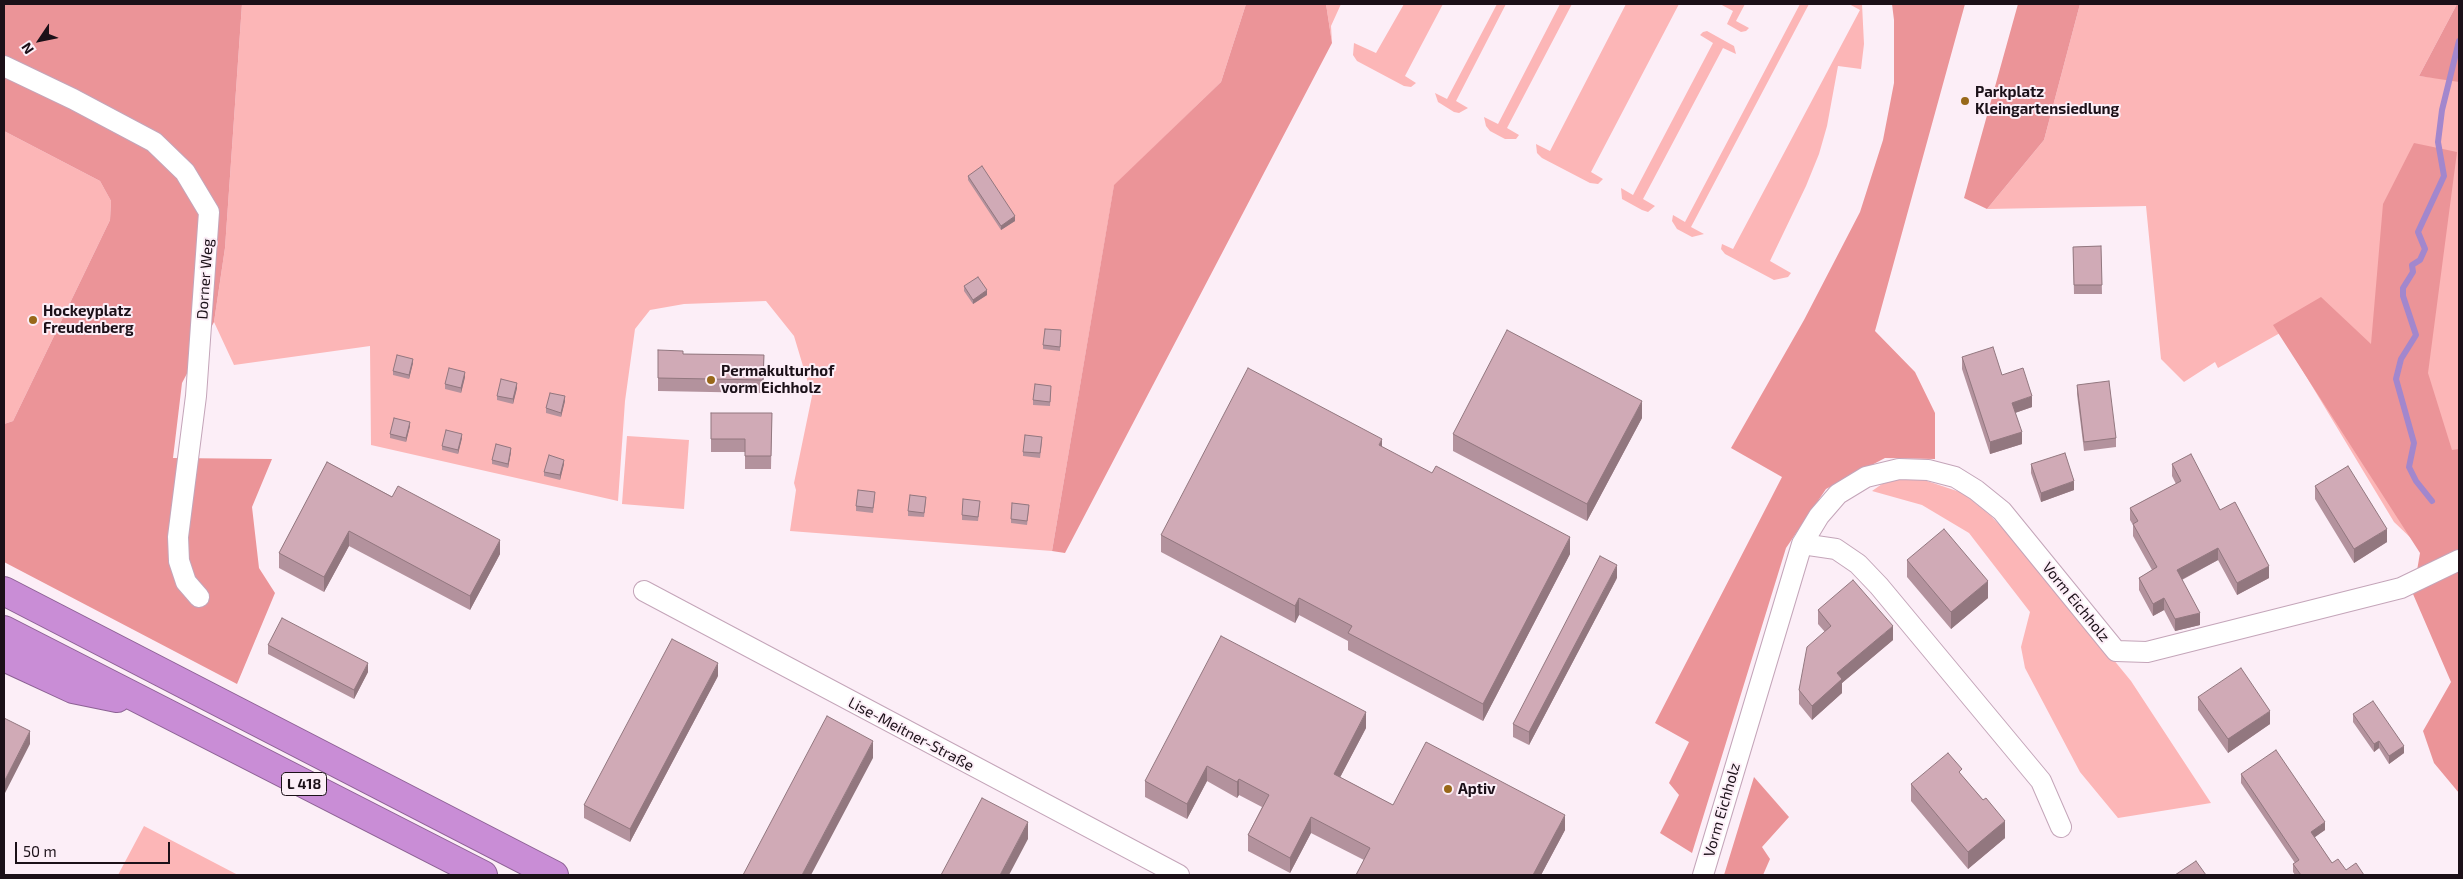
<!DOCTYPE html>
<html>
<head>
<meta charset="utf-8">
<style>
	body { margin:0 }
	#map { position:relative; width:2463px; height:879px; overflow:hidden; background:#fceef7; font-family:"Exo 2",sans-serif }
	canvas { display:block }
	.frame { position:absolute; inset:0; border:5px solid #1b1018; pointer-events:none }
	.north { position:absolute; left:15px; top:15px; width:50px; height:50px; -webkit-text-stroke:4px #fceef7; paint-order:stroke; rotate:236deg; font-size:14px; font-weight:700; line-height:20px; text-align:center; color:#1b1018 }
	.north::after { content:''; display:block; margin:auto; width:18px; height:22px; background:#1b1018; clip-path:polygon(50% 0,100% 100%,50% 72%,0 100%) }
	.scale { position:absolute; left:15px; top:842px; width:155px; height:22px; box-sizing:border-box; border:2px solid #1b1018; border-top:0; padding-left:6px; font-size:15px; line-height:18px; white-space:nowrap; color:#1b1018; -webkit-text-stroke:4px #fceef7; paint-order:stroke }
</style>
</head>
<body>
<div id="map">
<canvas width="2463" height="879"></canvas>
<div class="frame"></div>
<div class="north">N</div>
<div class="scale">50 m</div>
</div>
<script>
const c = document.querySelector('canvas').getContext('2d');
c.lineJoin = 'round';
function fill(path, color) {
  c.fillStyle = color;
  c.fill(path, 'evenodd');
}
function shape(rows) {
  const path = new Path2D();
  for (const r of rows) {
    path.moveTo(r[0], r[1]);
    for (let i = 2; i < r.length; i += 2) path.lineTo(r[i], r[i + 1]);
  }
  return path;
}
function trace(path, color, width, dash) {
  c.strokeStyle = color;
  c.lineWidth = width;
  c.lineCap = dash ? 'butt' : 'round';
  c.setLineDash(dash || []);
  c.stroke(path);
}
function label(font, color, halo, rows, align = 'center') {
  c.font = font + ' "Exo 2",sans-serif';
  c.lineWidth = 4;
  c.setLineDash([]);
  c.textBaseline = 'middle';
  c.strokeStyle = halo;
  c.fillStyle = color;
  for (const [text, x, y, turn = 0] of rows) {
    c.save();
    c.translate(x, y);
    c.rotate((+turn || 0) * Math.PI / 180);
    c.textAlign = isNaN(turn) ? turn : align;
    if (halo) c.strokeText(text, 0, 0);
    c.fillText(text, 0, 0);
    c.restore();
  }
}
const green = shape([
	[242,4,1246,4,1221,82,1114,186,1052,551,790,531,796,490,794,483,812,396,794,336,766,301,684,304,650,310,635,329,625,401,618,501,371,445,370,346,234,365,214,322,225,248],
	[1326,4,1341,4,1331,26,1332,43],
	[1404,4,1443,4,1405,76,1416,83,1411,87,1404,86,1357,61,1353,55,1354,43,1376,53],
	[1497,4,1506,4,1456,101,1468,108,1459,113,1454,112,1438,102,1435,93,1447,99],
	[1560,4,1572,4,1507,128,1519,135,1516,139,1505,139,1490,131,1486,126,1484,117,1498,124],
	[1626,4,1679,4,1591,172,1603,179,1598,184,1590,183,1542,158,1537,153,1536,144,1550,151],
	[1720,4,1745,4,1736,21,1749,28,1746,31,1741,32,1727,24,1733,11],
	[1800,4,1809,4,1691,227,1704,234,1692,237,1677,229,1672,221,1673,215,1685,222],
	[1849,4,1862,4,1864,44,1861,69,1838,66,1827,126,1819,154,1806,186,1770,261,1791,273,1788,277,1774,280,1725,254,1721,249,1722,244,1733,249,1860,10],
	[2080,4,2457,4,2419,76,2437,78,2459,32,2459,541,2414,541,2394,522,2280,333,2218,368,2215,362,2184,382,2161,359,2146,206,1987,209,2044,140],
	[1707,31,1734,46,1736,54,1723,48,1643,199,1655,206,1648,212,1642,210,1622,199,1621,188,1633,195,1713,43,1700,35,1703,32],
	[4,131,100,181,111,201,110,220,13,421,4,424],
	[627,436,689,440,684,509,622,504],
	[1900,479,1924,480,1963,493,1991,516,2026,553,2131,681,2211,803,2118,818,2080,772,2025,668,2021,647,2030,612,1969,533,1922,505,1872,491,1882,484],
	[144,826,238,875,118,875]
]);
const forest = shape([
	[4,4,242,4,225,248,214,322,182,383,173,458,272,459,252,507,259,568,275,593,237,684,4,562,4,424,13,421,110,220,111,201,100,181,4,131],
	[1246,4,1326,4,1332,43,1065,553,1052,551,1114,185,1221,82],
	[1892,4,1965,4,1875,331,1915,372,1935,413,1935,459,1885,458,1826,489,1786,548,1692,853,1660,833,1679,795,1669,783,1689,742,1655,723,1782,477,1731,448,1804,320,1860,212,1883,140,1894,83,1894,20],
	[2018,4,2080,4,2044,140,1987,209,1964,198],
	[2457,4,2459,4,2459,82,2419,76],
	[2414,143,2457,152,2428,373,2452,450,2459,449,2459,793,2434,763,2423,731,2451,682,2413,594,2420,553,2273,325,2321,297,2371,344,2383,204],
	[1754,777,1789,817,1762,847,1770,859,1763,875,1724,875]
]);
const stream = shape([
	[2432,501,2416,481,2409,467,2414,443,2396,379,2401,359,2416,335,2403,296,2403,288,2413,272,2412,265,2420,260,2425,249,2418,232,2444,176,2438,142,2442,110,2459,41]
]);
const street = shape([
	[4,66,73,99,154,142,185,172,209,212,196,396,178,537,179,561,186,582,199,597],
	[1802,544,1836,549,1858,564,1879,586,2041,781,2061,827],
	[644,591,1179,875],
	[1703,875,1802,544,1819,516,1838,494,1866,477,1899,469,1928,470,1955,477,1976,490,2002,511,2116,651,2147,652,2401,588,2459,560]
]);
const highway = shape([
	[4,591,554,875],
	[4,630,483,875],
	[4,657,73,689,117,698]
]);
const wall = shape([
	[968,176,1015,221,1001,230,968,180],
	[2101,246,2102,294,2074,294,2073,247],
	[964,286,987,295,973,304,964,291],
	[1061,335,1060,351,1043,349,1043,345],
	[658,350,683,354,764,355,763,393,658,391],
	[1962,357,2002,375,2032,407,2015,413,2022,444,1990,454,1962,369],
	[413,363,409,379,393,375,393,371],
	[465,377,461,393,445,389,445,384],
	[2077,385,2116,438,2116,447,2084,451,2077,394],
	[517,388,513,404,497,400,497,396],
	[1051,390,1050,406,1033,405,1033,400],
	[565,401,561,417,546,413,546,408],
	[711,413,772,413,771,469,745,469,745,452,711,452],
	[1642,418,1587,521,1453,451,1453,434],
	[410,426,406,442,390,438,390,434],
	[462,438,458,454,442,450,442,446],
	[1042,442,1040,458,1023,456,1023,452],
	[1382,447,1570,554,1483,721,1348,650,1348,641,1299,615,1295,623,1161,552,1161,535],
	[511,452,508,468,492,464,492,460],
	[327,462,500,554,470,610,349,546,324,592,279,568,279,553],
	[564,464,560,480,544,476,544,472],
	[2031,464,2074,490,2041,502,2031,473],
	[2172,464,2220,510,2269,578,2237,595,2218,560,2182,580,2200,625,2175,631,2164,610,2153,616,2139,590,2139,578,2152,570,2133,536,2133,525,2130,520,2130,508,2176,484,2172,476],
	[2315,486,2387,542,2354,563,2315,499],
	[875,497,873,513,856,511,856,506],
	[926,501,924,517,908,516,908,511],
	[980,505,978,521,962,520,962,515],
	[1029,509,1027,525,1011,523,1011,519],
	[1907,560,1988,598,1951,629,1907,577],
	[1617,578,1529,745,1513,737,1513,724],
	[1818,610,1893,640,1842,683,1842,693,1812,720,1799,704,1799,690,1825,632,1818,624],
	[268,645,368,672,354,699,268,654],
	[718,676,630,842,584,818,584,805],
	[2198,697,2270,724,2228,753,2198,710],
	[2353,714,2404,753,2389,764,2379,748,2374,752,2353,722],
	[1366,728,1340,777,1393,805,1565,830,1541,875,1356,875,1364,860,1311,833,1290,873,1248,851,1248,835,1262,807,1239,795,1237,798,1207,781,1187,819,1145,797,1145,781],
	[2241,774,2325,830,2314,837,2332,863,2346,870,2364,875,2295,875,2293,872,2293,864,2295,863,2241,783],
	[1962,776,1983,800,2005,838,1968,869,1911,801,1911,784]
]);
const shadedWall = shape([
	[1015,216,1015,221,1001,230,1001,226],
	[987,290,987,295,973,304,973,300],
	[413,359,413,363,409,379,409,375],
	[465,372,465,377,461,393,461,388],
	[517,383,517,388,513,404,513,399],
	[565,396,565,401,561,417,561,413],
	[2032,396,2032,407,2012,414,2012,403],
	[1642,401,1642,418,1587,521,1587,504],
	[410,422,410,426,406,442,406,438],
	[2022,432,2022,444,1990,454,1990,442],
	[462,434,462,438,458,454,458,450],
	[1382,439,1382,455,1379,445],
	[511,448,511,452,508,468,508,464],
	[564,460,564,464,560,480,560,475],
	[2074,481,2074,490,2041,502,2041,493],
	[2387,529,2387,542,2354,563,2354,549],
	[349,531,349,546,324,592,324,577],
	[1570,537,1570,554,1483,721,1483,704],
	[500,540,500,554,470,610,470,596],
	[2218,548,2218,560,2177,582,2177,570],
	[1617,565,1617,578,1529,745,1529,732],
	[2269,566,2269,578,2237,595,2237,583],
	[1988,581,1988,598,1951,629,1951,612],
	[1299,598,1299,615,1295,623,1295,606],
	[2164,598,2164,610,2153,616,2153,604],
	[2200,613,2200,625,2175,631,2175,619],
	[1893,626,1893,640,1842,683,1842,693,1812,720,1812,706,1837,673],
	[368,663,368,672,354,699,354,690],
	[718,663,718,676,630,842,630,829],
	[2270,711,2270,724,2228,753,2228,739],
	[1366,712,1366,728,1334,789,1334,774],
	[30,731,30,744,4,795,4,782],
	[873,741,873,758,811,875,802,875],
	[2379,741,2379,748,2374,752,2374,744],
	[2404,746,2404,753,2389,764,2389,756],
	[1207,766,1207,781,1187,819,1187,804],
	[1239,779,1239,795,1237,798,1237,782],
	[1565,815,1565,830,1541,875,1533,875],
	[1311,817,1311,833,1290,873,1290,858],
	[2005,821,2005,838,1968,869,1968,852],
	[1028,822,1028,839,1009,875,1000,875],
	[2325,822,2325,830,2311,840,2311,832]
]);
const building = shape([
	[982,166,1015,216,1001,226,968,176,982,166],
	[2101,246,2102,285,2074,285,2073,247,2101,246],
	[978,277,987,290,973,300,964,286,978,277],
	[1045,329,1061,330,1060,347,1043,345,1045,329],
	[1507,330,1642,401,1587,504,1453,434,1507,330],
	[1993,347,2002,375,2023,368,2032,396,2012,403,2022,432,1990,442,1962,357,1993,347],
	[658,350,683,351,683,354,764,355,763,380,658,378,658,350],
	[397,355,413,359,409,375,393,371,397,355],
	[449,368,465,372,461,388,445,384,449,368],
	[1248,368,1382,439,1379,445,1432,473,1436,466,1570,537,1483,704,1348,633,1352,626,1299,598,1295,606,1161,535,1248,368],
	[501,379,517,383,513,399,497,396,501,379],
	[2109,381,2116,438,2084,442,2077,385,2109,381],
	[1035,384,1051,386,1050,402,1033,400,1035,384],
	[550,393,565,396,561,413,546,408,550,393],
	[711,413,772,413,771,456,745,456,745,439,711,439,711,413],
	[394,418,410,422,406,438,390,434,394,418],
	[446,430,462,434,458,450,442,446,446,430],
	[1025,435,1042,437,1040,453,1023,452,1025,435],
	[496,444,511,448,508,464,492,460,496,444],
	[2065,453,2074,481,2041,493,2031,464,2065,453],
	[2191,454,2220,510,2235,502,2269,566,2237,583,2218,548,2177,570,2200,613,2175,619,2164,598,2153,604,2139,578,2157,567,2133,524,2138,521,2130,508,2181,481,2172,464,2191,454],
	[549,455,564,460,560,475,544,472,549,455],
	[327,462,392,497,398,486,500,540,470,596,349,531,324,577,279,553,327,462],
	[2348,466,2387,529,2354,549,2315,486,2348,466],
	[858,490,875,492,873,508,856,506,858,490],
	[910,495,926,497,924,513,908,511,910,495],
	[963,499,980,501,978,517,962,515,963,499],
	[1012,503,1029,505,1027,521,1011,519,1012,503],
	[1944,529,1988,581,1951,612,1907,560,1944,529],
	[1600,556,1617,565,1529,732,1513,724,1600,556],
	[1853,580,1893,626,1837,673,1842,679,1812,706,1799,690,1807,647,1831,626,1818,610,1853,580],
	[282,618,368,663,354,690,268,645,282,618],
	[1221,636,1366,712,1334,774,1393,805,1426,742,1565,815,1533,875,1356,875,1370,848,1311,817,1290,858,1248,835,1269,795,1239,779,1237,782,1207,766,1187,804,1145,781,1221,636],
	[672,639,718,663,630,829,584,805,672,639],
	[2241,668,2270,711,2228,739,2198,697,2241,668],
	[2373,701,2404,746,2389,756,2379,741,2374,744,2353,714,2373,701],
	[827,716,873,741,802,875,743,875,827,716],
	[4,718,30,731,4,782,4,718],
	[2276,750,2325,822,2311,832,2332,863,2338,859,2346,870,2356,863,2364,875,2301,875,2293,864,2299,860,2241,774,2276,750],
	[1948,753,1962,769,1959,772,1983,800,1986,798,2005,821,1968,852,1911,784,1948,753],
	[982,798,1028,822,1000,875,941,875,982,798],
	[2196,861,2206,875,2175,875,2196,861]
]);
const markers = [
	[1965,101,5,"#986819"],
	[33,320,5,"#986819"],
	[711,380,5,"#986819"],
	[1448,789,5,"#986819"]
];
const shields = [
	[304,784,45]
];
const shieldNames = [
	["L 418",304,784]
];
const poiNames = [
	["Parkplatz",1975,92],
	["Kleingartensiedlung",1975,109],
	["Hockeyplatz",43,311],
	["Freudenberg",43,328],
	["Permakulturhof",721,371],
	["vorm Eichholz",721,388],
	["Aptiv",1458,789]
];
const streetNames = [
	["Dorner Weg",205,279,-86],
	["Vorm Eichholz",2076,602,51],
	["Lise-Meitner-Straße",911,734,28],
	["Vorm Eichholz",1722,810,-74]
];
fill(green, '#fcb6b7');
fill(forest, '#eb9498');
trace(stream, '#a287cd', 6);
trace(street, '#c4a5b9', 22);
trace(highway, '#8c6194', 30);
trace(street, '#fff', 20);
trace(highway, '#c98dd6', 28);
fill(wall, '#b3929d');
fill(shadedWall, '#92777f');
fill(building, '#d0aab6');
trace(building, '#92777f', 1);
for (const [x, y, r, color] of markers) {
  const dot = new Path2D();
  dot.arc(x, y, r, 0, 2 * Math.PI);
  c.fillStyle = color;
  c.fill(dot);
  trace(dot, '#fceef7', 2);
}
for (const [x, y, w] of shields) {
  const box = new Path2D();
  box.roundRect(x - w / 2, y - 11.5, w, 23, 4);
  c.fillStyle = '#fceef7';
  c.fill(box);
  trace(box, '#1b1018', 1);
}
label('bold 14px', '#1b1018', null, shieldNames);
label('bold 15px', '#1b1018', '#fceef7', poiNames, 'left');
label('15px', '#1b1018', '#fceef7', streetNames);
</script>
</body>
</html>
